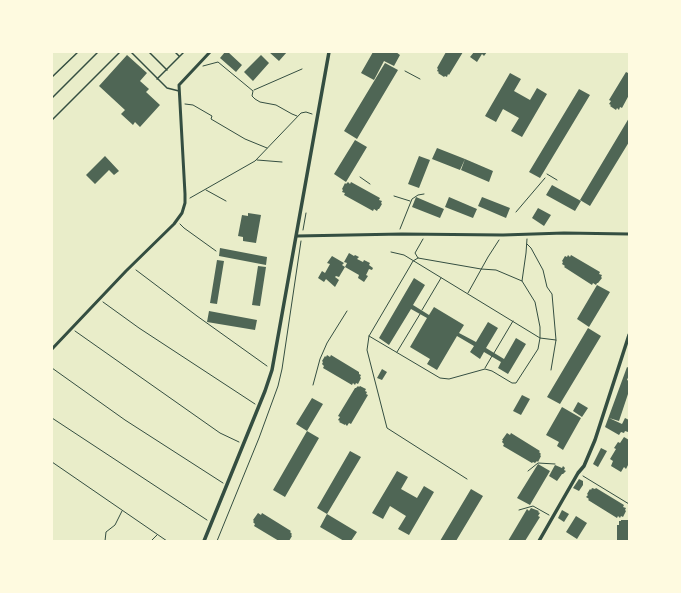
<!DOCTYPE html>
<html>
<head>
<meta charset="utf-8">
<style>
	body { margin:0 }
	#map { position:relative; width:681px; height:593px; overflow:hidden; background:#e9edc9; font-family:"Work Sans",sans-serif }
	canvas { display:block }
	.frame { position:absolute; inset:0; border:53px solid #fefae0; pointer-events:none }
</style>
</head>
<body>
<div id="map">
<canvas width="681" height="593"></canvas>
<div class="frame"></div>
</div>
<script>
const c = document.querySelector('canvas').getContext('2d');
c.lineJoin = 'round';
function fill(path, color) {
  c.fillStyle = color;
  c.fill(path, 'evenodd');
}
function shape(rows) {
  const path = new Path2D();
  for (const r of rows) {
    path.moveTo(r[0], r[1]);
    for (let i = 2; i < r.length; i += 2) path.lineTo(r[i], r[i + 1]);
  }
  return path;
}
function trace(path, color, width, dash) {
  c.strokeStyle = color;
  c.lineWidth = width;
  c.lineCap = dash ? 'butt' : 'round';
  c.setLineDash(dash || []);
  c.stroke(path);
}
const building = shape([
	[225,52,228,52,242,65,236,72,220,58],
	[269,52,287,52,279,61],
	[373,52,396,52,400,55,394,66,384,61,374,80,361,73],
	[446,52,463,52,449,75,448,74,447,77,445,76,444,77,438,73,439,72,437,71,438,69,437,68],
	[474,52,487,52,484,56,482,54,477,62,470,57],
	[127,55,147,73,140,81,149,89,146,92,160,105,140,127,135,122,133,125,121,114,125,110,99,86],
	[261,55,269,63,253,81,244,72],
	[385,63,398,70,357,139,344,131],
	[629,71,629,95,622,108,620,107,619,110,617,108,616,110,610,106,611,105,609,104,611,101,609,100,626,72,628,73],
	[510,73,521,79,514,91,530,100,537,88,547,94,522,137,511,131,519,118,503,109,496,122,485,116],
	[579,89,590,95,540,178,529,172],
	[629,118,629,142,590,206,580,200],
	[355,140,367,147,346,182,334,174],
	[437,148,465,159,460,170,432,159],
	[105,156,119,171,114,175,109,170,95,184,86,175],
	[419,156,430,160,419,188,408,184],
	[465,159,493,171,489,182,461,170],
	[348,182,350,184,351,182,380,198,379,200,382,201,381,203,382,204,379,209,378,209,377,211,374,209,373,211,344,195,345,193,342,192,343,190,342,189,345,183,346,184],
	[552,185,581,201,575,211,546,195],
	[416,197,444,209,440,218,412,207],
	[449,197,477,209,473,218,445,207],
	[482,197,510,208,506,218,478,206],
	[538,208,551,215,544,226,532,218],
	[248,213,261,215,256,243,243,241,243,237,238,236,242,215,248,216],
	[220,248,267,257,266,265,219,256],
	[349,253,354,256,355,255,359,257,357,259,363,262,364,260,370,263,369,265,373,268,372,270,369,269,366,275,368,276,364,282,358,278,359,275,345,267,347,263,344,262],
	[568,255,570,257,571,255,600,272,599,274,602,275,601,277,602,278,598,283,597,283,596,285,593,283,592,285,564,267,565,266,562,264,563,262,562,261,565,256,567,257],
	[332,256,344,263,342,265,345,267,339,277,336,276,335,277,339,280,335,287,326,279,324,282,318,278,322,271,325,273,330,264,327,263],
	[217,260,224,261,217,304,210,303],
	[258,266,266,267,260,306,252,305],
	[414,278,425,285,413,305,429,315,434,307,464,325,459,333,476,342,488,322,498,328,486,348,504,359,516,338,526,344,508,374,498,368,501,362,484,352,480,359,470,352,474,346,457,336,437,370,427,364,430,359,410,347,427,318,411,309,389,345,379,338],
	[597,285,610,292,589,327,577,319],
	[209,311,257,320,255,330,207,322],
	[588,328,601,336,560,404,547,397],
	[327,355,330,357,331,355,359,372,359,374,361,375,360,377,361,378,358,384,356,383,355,385,353,383,352,385,323,368,324,366,322,364,323,362,322,361,325,356,326,357],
	[627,367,629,368,629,375,627,380,629,381,629,391,619,421,609,418,622,424,625,418,629,420,629,429,628,432,625,431,624,433,621,432,619,435,605,427],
	[382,369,387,372,382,380,377,378],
	[358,386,359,387,360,386,366,389,365,391,367,392,366,394,368,395,351,424,349,423,347,426,345,424,345,425,339,422,340,421,338,420,340,417,338,416,355,388,356,388],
	[522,395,530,399,521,415,513,411],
	[312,398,323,404,307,431,296,424],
	[578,402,588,408,582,417,573,411],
	[562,407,581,418,563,450,557,446,559,442,546,435],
	[307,431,319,438,285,497,273,490],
	[507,433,510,435,511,433,540,451,539,452,541,454,540,455,541,456,538,462,537,461,535,463,533,462,532,463,503,446,504,444,502,442,503,440,502,440],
	[624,437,629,440,629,463,626,469,624,467,621,472,611,466,613,461,610,459,616,449,614,448,618,442,620,443],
	[601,448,607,451,598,467,593,464],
	[350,451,361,457,327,514,357,532,351,541,344,541,320,527,327,514,317,508],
	[538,464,550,471,530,505,517,498],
	[555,465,562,468,563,466,565,468,564,470,566,471,563,474,562,474,557,481,549,476],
	[397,471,408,477,401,489,417,498,424,486,434,492,409,535,398,529,406,516,390,506,383,519,372,513],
	[579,479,583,481,583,485,579,491,573,488],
	[592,488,595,489,596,488,624,505,623,507,626,508,625,510,626,511,623,517,621,516,620,518,618,516,617,518,588,500,589,499,586,497,588,495,587,494,590,489,591,490],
	[471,489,483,496,456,541,440,541],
	[531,508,539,511,538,512,540,513,538,516,540,517,525,541,508,541,527,509,529,511],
	[562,510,569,514,564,522,558,518],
	[258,513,261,515,262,513,291,531,290,532,292,534,291,535,292,536,289,541,279,541,254,526,255,524,253,522,254,521,253,520],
	[576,516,587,523,577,539,566,532],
	[621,520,628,520,629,522,629,541,617,541,617,525,619,525,619,521,621,521]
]);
const path = shape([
	[203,66,218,62,253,91,252,96,255,99,260,102,276,105,292,114,297,116],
	[405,71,420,79],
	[254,90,302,69],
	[185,104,193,105,212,116,211,119,245,139,267,148],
	[257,160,282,162],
	[547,174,557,180],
	[360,177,370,184],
	[206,190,226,201],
	[394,196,410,201],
	[190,198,255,161,301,113,306,112,312,114],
	[516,212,545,178],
	[180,224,184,228,216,251],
	[400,229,412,199,418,195,424,194],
	[303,230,306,213],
	[423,239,415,253,418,258,481,269,496,270,522,281,526,253,527,239],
	[527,244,531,248,543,270,547,287,552,294,556,340],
	[418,258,413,261,409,268,369,336,367,350,387,428,467,479],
	[136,270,197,316,267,366],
	[522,281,535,302,540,327,540,338,556,340,551,370],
	[468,293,488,257,499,240],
	[103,302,139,328,255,404],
	[422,310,441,278],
	[75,331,220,433,239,442],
	[369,336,440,378,449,379,485,369,492,371,512,383,516,383,538,349,540,338,404,255,391,252],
	[397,352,420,314],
	[494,353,513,321],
	[52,368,125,420,223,483],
	[485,368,492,356],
	[313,385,320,359,327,343,347,311],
	[52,418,207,520],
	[52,462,167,541],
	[528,471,538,463,555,464],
	[583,476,629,504],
	[519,510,533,506,549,515],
	[105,541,106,532,115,525,122,511],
	[151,541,157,535],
	[217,541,259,438,278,386,282,369,301,241]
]);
const service = shape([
	[131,52,167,88,179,91],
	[149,52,167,70],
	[175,52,179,56],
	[52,77,78,52],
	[157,79,184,52],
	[52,98,98,52],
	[52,120,120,52]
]);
const minor = shape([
	[297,236,402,234,503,235,564,233,629,234],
	[52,349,126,271,174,224,182,213,185,203,185,194,179,85,210,52]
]);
const tertiary = shape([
	[204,541,265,391,272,370,329,52],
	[539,541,578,473,584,466,595,440,629,335]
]);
fill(building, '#4f6655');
trace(path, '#344e41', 1);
trace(service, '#344e41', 1.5);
trace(minor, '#344e41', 3);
trace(tertiary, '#344e41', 3.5);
</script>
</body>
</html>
